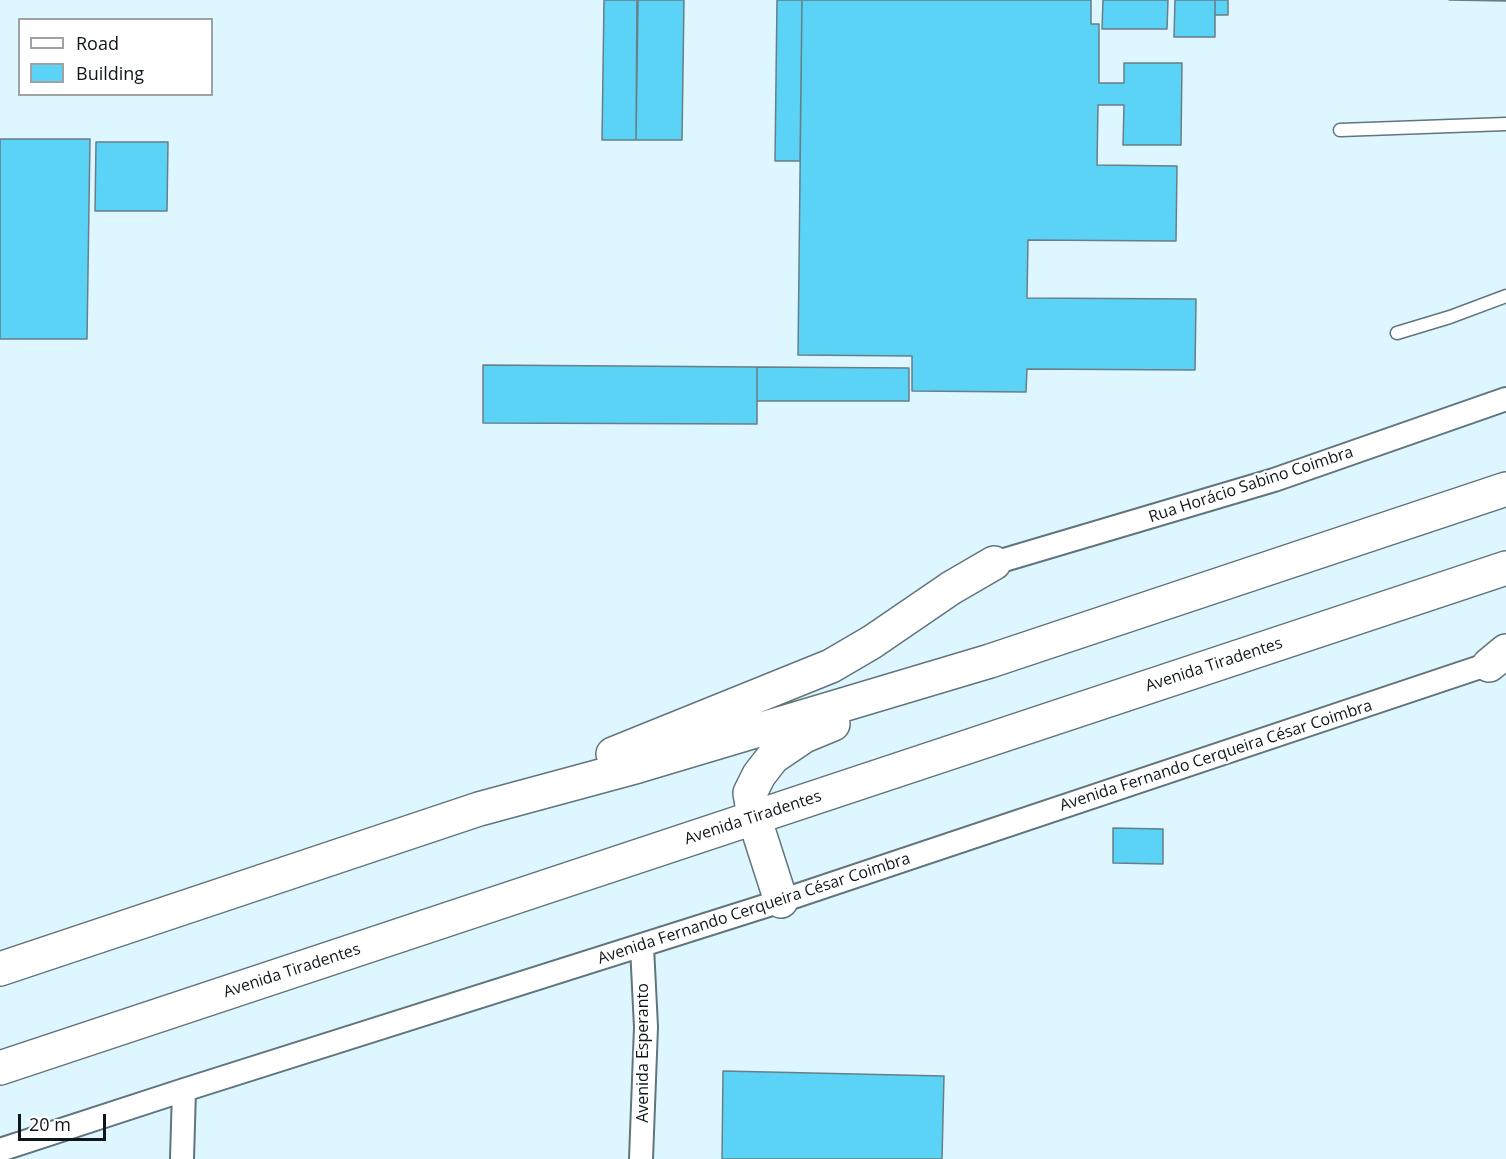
<!DOCTYPE html>
<html>
<head>
<meta charset="utf-8">
<style>
	body { margin:0 }
	#map { position:relative; width:1506px; height:1159px; overflow:hidden; background:#def6ff; font-family:"Open Sans",sans-serif }
	canvas { display:block }
	.legend { position:absolute; left:18px; top:18px; width:195px; height:78px; box-sizing:border-box; background:#fff; border:2px solid #9fa2a3; margin:0; padding:8px 10px; list-style:none; font-size:18px; color:#0e1619 }
	.legend li { display:flex; align-items:center; gap:12px; height:30px }
	.legend b { width:30px; border:2px solid #9fa2a3 }
	.scale { position:absolute; left:18px; top:1114px; width:88px; height:27px; box-sizing:border-box; border:3px solid #0e1619; border-top:0; padding-left:8px; font-size:18px; line-height:21px; white-space:nowrap; color:#0e1619; -webkit-text-stroke:4px #fff; paint-order:stroke }
</style>
</head>
<body>
<div id="map">
<canvas width="1506" height="1159"></canvas>
<ul class="legend">
<li><b style="height:8px;background:#fff"></b>Road</li>
<li><b style="height:16px;background:#5ad3f6"></b>Building</li>
</ul>
<div class="scale">20 m</div>
</div>
<script>
const c = document.querySelector('canvas').getContext('2d');
c.lineJoin = 'round';
function fill(path, color) {
  c.fillStyle = color;
  c.fill(path, 'evenodd');
}
function shape(rows) {
  const path = new Path2D();
  for (const r of rows) {
    path.moveTo(r[0], r[1]);
    for (let i = 2; i < r.length; i += 2) path.lineTo(r[i], r[i + 1]);
  }
  return path;
}
function trace(path, color, width, dash) {
  c.strokeStyle = color;
  c.lineWidth = width;
  c.lineCap = dash ? 'butt' : 'round';
  c.setLineDash(dash || []);
  c.stroke(path);
}
function label(font, color, halo, rows, align = 'center') {
  c.font = font + ' "Open Sans",sans-serif';
  c.lineWidth = 4.5;
  c.setLineDash([]);
  c.textBaseline = 'middle';
  c.strokeStyle = halo;
  c.fillStyle = color;
  for (const [text, x, y, turn = 0] of rows) {
    c.save();
    c.translate(x, y);
    c.rotate((+turn || 0) * Math.PI / 180);
    c.textAlign = isNaN(turn) ? turn : align;
    if (halo) c.strokeText(text, 0, 0);
    c.fillText(text, 0, 0);
    c.restore();
  }
}
const building = shape([
	[604,0,638,0,636,140,602,140,604,0],
	[637,0,684,0,682,140,636,140,637,0],
	[777,0,802,0,800,161,775,161,777,0],
	[802,0,1091,0,1091,24,1099,24,1099,83,1124,83,1124,63,1182,63,1181,145,1123,145,1124,105,1098,105,1097,165,1177,166,1176,241,1028,240,1027,298,1196,299,1195,370,1027,369,1026,392,912,391,912,356,798,355,802,0],
	[1103,0,1168,0,1167,29,1102,29,1103,0],
	[1175,0,1215,0,1215,37,1174,37,1175,0],
	[1215,0,1228,0,1228,15,1215,15,1215,0],
	[1449,0,1506,0,1506,1,1449,0],
	[0,139,90,139,87,339,0,339,0,139],
	[96,142,168,142,167,211,95,211,96,142],
	[483,365,757,367,757,424,483,423,483,365],
	[757,367,909,368,909,401,757,401,757,367],
	[1113,828,1163,829,1163,864,1113,863,1113,828],
	[723,1071,944,1076,942,1159,722,1159,723,1071]
]);
const lane = shape([
	[1340,130,1506,124],
	[1397,333,1450,317,1506,296]
]);
const street = shape([
	[994,563,1274,480,1506,399],
	[0,1150,184,1090,781,901,1501,660],
	[182,1159,184,1090],
	[641,1159,646,1027,642,947]
]);
const highway = shape([
	[1489,665,1506,651],
	[613,754,831,666,872,642,951,588,994,563],
	[781,901,754,817,750,793,759,775,773,757,804,736,833,724],
	[0,969,479,809,638,766,990,661,1506,489],
	[0,1068,1506,568]
]);
const streetNames = [
	["Rua Horácio Sabino Coimbra",1251,485,-18],
	["Avenida Tiradentes",1214,665,-18],
	["Avenida Fernando Cerqueira César Coimbra",1216,756,-18],
	["Avenida Tiradentes",753,818,-18],
	["Avenida Fernando Cerqueira César Coimbra",754,909,-18],
	["Avenida Tiradentes",292,971,-18],
	["Avenida Esperanto",643,1053,-90]
];
fill(building, '#5ad3f6');
trace(building, '#697e86', 1.5);
trace(lane, '#60757c', 15);
trace(street, '#60757c', 26);
trace(highway, '#60757c', 36);
trace(lane, '#fff', 12);
trace(street, '#fff', 22);
trace(highway, '#fff', 33);
label('16px', '#0e1619', '#fff', streetNames);
</script>
</body>
</html>
